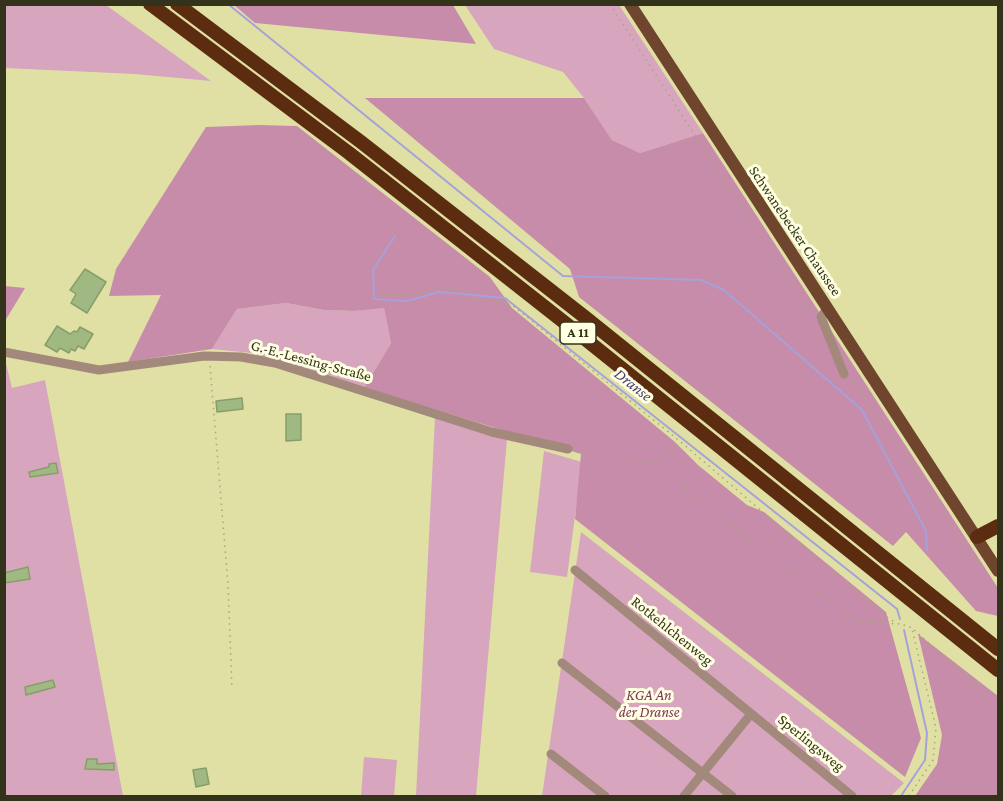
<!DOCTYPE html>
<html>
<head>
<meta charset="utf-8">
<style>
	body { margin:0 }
	#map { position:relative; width:1003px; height:801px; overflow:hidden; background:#e0e0a4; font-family:"Crimson Pro",serif }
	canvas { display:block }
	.frame { position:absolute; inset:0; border:6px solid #33331b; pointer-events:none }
</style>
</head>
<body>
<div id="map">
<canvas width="1003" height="801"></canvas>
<div class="frame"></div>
</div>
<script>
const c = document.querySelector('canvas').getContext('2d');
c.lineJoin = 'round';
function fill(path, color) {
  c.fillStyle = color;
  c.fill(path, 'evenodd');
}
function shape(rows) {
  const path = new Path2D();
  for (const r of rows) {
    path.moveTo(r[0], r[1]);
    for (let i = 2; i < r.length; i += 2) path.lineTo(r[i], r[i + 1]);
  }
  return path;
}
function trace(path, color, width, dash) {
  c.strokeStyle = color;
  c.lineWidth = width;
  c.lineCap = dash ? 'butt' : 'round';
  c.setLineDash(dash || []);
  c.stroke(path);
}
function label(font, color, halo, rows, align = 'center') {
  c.font = font + ' "Crimson Pro",serif';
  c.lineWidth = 6;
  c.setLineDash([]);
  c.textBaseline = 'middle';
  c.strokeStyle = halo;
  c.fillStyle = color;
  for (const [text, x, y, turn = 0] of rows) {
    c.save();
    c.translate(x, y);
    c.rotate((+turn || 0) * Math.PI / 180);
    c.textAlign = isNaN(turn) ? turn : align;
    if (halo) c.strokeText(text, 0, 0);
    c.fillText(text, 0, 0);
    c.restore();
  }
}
const green = shape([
	[5,4,106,5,211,81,135,74,5,68],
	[465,5,619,5,703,133,640,153,612,140,584,98,563,72,494,49],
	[286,303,324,310,354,311,384,307,391,343,364,388,252,353,212,349,237,309],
	[4,355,12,388,45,380,123,796,5,796],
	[435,417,507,439,476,796,416,796],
	[544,451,582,462,567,577,530,572],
	[581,532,904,783,891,796,542,796],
	[364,757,397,760,394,796,361,796]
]);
const forest = shape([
	[234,5,453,5,476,44,255,23],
	[365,98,584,98,612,140,640,153,703,133,998,588,998,616,976,611,906,532,893,546,579,297,570,269],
	[259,125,297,126,490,277,512,308,675,442,698,465,747,505,764,512,886,612,921,738,905,777,575,519,581,454,364,388,391,343,384,308,354,311,324,310,286,303,237,309,212,349,128,362,161,295,109,296,116,269,206,127],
	[5,286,25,288,5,321,4,286],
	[918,634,998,696,998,796,915,796,937,764,942,735]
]);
const stream = shape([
	[228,4,563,276,701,280,724,290,862,410,926,531,927,550],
	[395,236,373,270,374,299,407,301,439,292,505,298,897,609,900,619],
	[901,796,925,760,927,733,904,630]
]);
const building = shape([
	[85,269,106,282,87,313,71,303,76,294,70,290,85,269],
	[57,326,70,334,74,331,77,332,80,327,93,334,84,349,78,346,75,351,71,349,69,353,60,348,57,352,45,345,57,326],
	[242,398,243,409,217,412,216,401,242,398],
	[286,414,301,414,301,440,286,441,286,414],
	[56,463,58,473,30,477,29,472,49,467,49,464,56,463],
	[28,567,30,579,4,583,4,573,28,567],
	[53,680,55,687,26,695,25,687,53,680],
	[87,759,97,759,97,764,114,763,114,770,85,769,87,759],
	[206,768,209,784,196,787,193,770,206,768]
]);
const path = shape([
	[610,4,812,316],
	[382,295,411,294,435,289,460,289,465,292,466,297,512,305,682,443,882,614,896,623],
	[210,366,228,584,232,689],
	[851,377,875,417,889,431,952,529,982,568],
	[575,451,650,464,663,469,751,542,857,622,901,624,912,628,980,689,998,721],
	[651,463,682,443],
	[909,796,933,760,936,728,912,629]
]);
const minor = shape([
	[828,307,821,317,844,374],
	[4,352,99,370,204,356,241,357,275,363,492,432,568,449],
	[575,570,852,796],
	[562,663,732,796],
	[551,754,605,796],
	[684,796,751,714]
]);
const major = shape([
	[630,4,998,571]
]);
const highway = shape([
	[150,4,349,153,574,330,998,670],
	[177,4,361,142,586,318,998,649],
	[977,537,998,526]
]);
const shields = [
	[578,333,36]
];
const shieldNames = [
	["A 11",578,333]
];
const streetNames = [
	["Schwanebecker Chaussee",795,231,56],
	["G.-E.-Lessing-Straße",311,361,15],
	["Rotkehlchenweg",672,631,39],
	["Sperlingsweg",811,743,39]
];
const parkNames = [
	["KGA An",649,695],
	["der Dranse",649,712]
];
const waterNames = [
	["Dranse",633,385,38]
];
fill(green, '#d7a5be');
fill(forest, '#c78caa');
trace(stream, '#a6a1da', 2);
fill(building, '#a0b982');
trace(building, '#879e6a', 1.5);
trace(path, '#a7a777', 1.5, [1.5, 4.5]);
trace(minor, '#a3897c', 9);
trace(major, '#70452e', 12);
trace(highway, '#5c2c10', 14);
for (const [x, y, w] of shields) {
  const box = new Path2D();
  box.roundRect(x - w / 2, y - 11, w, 22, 4.5);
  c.fillStyle = '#ffffe1';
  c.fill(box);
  trace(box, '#33331b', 1.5);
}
label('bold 14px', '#33331b', null, shieldNames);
label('15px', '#33331b', '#ffffe1', streetNames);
label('italic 15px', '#7f375f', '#ffffe1', parkNames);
label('italic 16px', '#483d82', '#ffffe1', waterNames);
</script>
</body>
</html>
